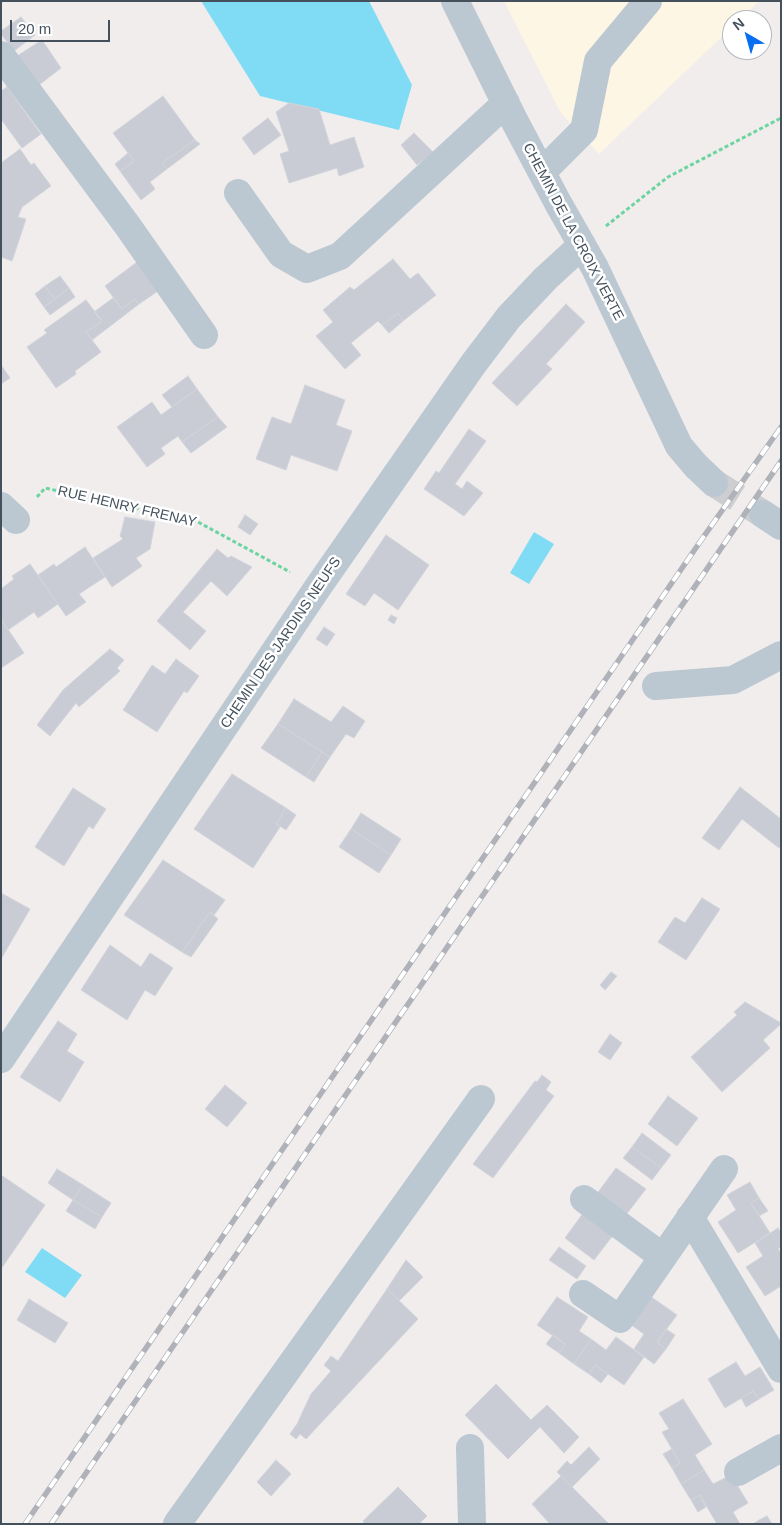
<!DOCTYPE html>
<html>
<head>
<meta charset="utf-8">
<style>
	body { margin:0 }
	#map { position:relative; width:782px; height:1525px; overflow:hidden; background:#f1eded; font-family:Helvetica,sans-serif }
	canvas { display:block }
	.frame { position:absolute; inset:0; border:2px solid #44515d; pointer-events:none }
	.north { position:absolute; left:722px; top:10px; width:50px; height:50px; box-sizing:border-box; background:#fff; border:1px solid #b4b9be; border-radius:50%; rotate:322deg; font-size:14px; font-weight:700; line-height:20px; text-align:center; color:#44515d }
	.north::after { content:''; display:block; margin:auto; width:18px; height:22px; background:#076df1; clip-path:polygon(50% 0,100% 100%,50% 72%,0 100%) }
	.scale { position:absolute; left:10px; top:20px; width:100px; height:22px; box-sizing:border-box; border:2px solid #44515d; border-top:0; padding-left:6px; font-size:15px; line-height:18px; white-space:nowrap; color:#44515d; -webkit-text-stroke:4px #fff; paint-order:stroke }
</style>
</head>
<body>
<div id="map">
<canvas width="782" height="1525"></canvas>
<div class="frame"></div>
<div class="north">N</div>
<div class="scale">20 m</div>
</div>
<script>
const c = document.querySelector('canvas').getContext('2d');
c.lineJoin = 'round';
function fill(path, color) {
  c.fillStyle = color;
  c.fill(path, 'evenodd');
}
function shape(rows) {
  const path = new Path2D();
  for (const r of rows) {
    path.moveTo(r[0], r[1]);
    for (let i = 2; i < r.length; i += 2) path.lineTo(r[i], r[i + 1]);
  }
  return path;
}
function trace(path, color, width, dash) {
  c.strokeStyle = color;
  c.lineWidth = width;
  c.lineCap = dash ? 'butt' : 'round';
  c.setLineDash(dash || []);
  c.stroke(path);
}
function label(font, color, halo, rows, align = 'center') {
  c.font = font + ' Helvetica,sans-serif';
  c.lineWidth = 5;
  c.setLineDash([]);
  c.textBaseline = 'middle';
  c.strokeStyle = halo;
  c.fillStyle = color;
  for (const [text, x, y, turn = 0] of rows) {
    c.save();
    c.translate(x, y);
    c.rotate((+turn || 0) * Math.PI / 180);
    c.textAlign = isNaN(turn) ? turn : align;
    if (halo) c.strokeText(text, 0, 0);
    c.fillText(text, 0, 0);
    c.restore();
  }
}
const commercial = shape([
	[504,1,759,1,740,20,732,20,732,27,599,154,561,113]
]);
const water = shape([
	[201,1,369,1,412,85,399,130,260,96],
	[534,532,554,544,529,584,510,573],
	[42,1248,82,1275,65,1298,25,1272]
]);
const building = shape([
	[21,17,35,35,14,51,1,34,1,31,21,17],
	[42,40,61,68,39,85,17,56,42,40],
	[7,87,41,134,22,148,1,119,1,91,7,87],
	[163,96,195,140,162,163,167,169,150,182,155,189,141,200,120,171,134,161,113,133,163,96],
	[289,103,319,109,330,145,354,137,364,167,339,176,337,168,289,183,280,154,289,151,276,112,289,103],
	[268,118,281,135,254,155,242,138,268,118],
	[414,133,433,152,417,165,401,145,414,133],
	[195,140,200,144,167,169,162,163,195,140],
	[20,149,31,165,34,163,51,186,22,207,18,217,26,219,12,261,1,257,1,163,20,149],
	[128,153,134,161,120,171,115,164,128,153],
	[393,259,410,279,418,273,436,295,403,321,398,313,382,325,378,321,351,343,361,355,345,369,316,336,333,322,323,310,350,287,354,290,393,259],
	[137,262,158,291,139,304,135,299,122,309,105,286,137,262],
	[60,276,69,288,55,299,45,286,60,276],
	[45,286,55,299,44,307,35,294,45,286],
	[69,288,75,297,50,315,44,307,69,288],
	[113,298,122,309,135,299,139,304,92,340,86,332,102,321,94,312,113,298],
	[86,300,102,321,86,332,101,352,75,371,76,374,56,388,27,347,47,333,44,330,86,300],
	[566,304,585,322,546,364,552,369,517,406,492,383,566,304],
	[398,313,403,321,389,333,382,325,398,313],
	[1,365,10,378,1,384,1,365],
	[188,376,197,389,172,407,162,395,188,376],
	[305,385,345,400,336,425,352,431,337,471,291,455,286,470,256,459,272,417,291,424,305,385],
	[197,389,218,417,182,442,178,436,161,448,165,454,147,467,117,427,152,402,161,415,197,389],
	[218,417,227,427,191,453,182,442,218,417],
	[469,429,486,441,455,484,462,489,467,481,483,493,464,516,424,489,436,471,439,473,469,429],
	[245,515,258,524,250,535,238,527,245,515],
	[125,517,155,522,150,549,136,558,142,566,112,587,93,558,123,539,120,536,125,517],
	[386,535,429,565,398,610,374,593,365,606,346,594,386,535],
	[85,547,105,577,79,594,86,602,66,616,38,575,54,564,56,567,85,547],
	[217,549,228,558,231,556,252,567,227,596,211,581,183,612,206,631,190,650,157,621,217,549],
	[30,564,58,604,38,618,34,612,8,630,1,619,1,589,14,579,12,576,30,564],
	[391,615,397,618,394,624,388,620,391,615],
	[3,622,24,653,1,668,1,623,3,622],
	[324,627,335,634,327,646,316,639,324,627],
	[110,649,124,660,117,668,120,671,79,707,76,703,50,736,37,725,63,690,110,649],
	[176,659,199,676,187,693,184,691,157,732,123,710,152,665,165,674,176,659],
	[294,699,331,722,343,706,365,721,354,738,346,734,330,757,278,724,294,699],
	[278,724,322,752,306,777,261,748,278,724],
	[322,752,330,757,314,782,306,777,322,752],
	[232,774,286,808,276,824,280,827,253,868,194,829,232,774],
	[740,787,781,819,781,845,779,848,742,819,719,850,702,838,740,787],
	[73,788,106,809,93,829,89,826,64,866,35,847,73,788],
	[286,808,296,815,286,830,276,824,286,808],
	[361,813,401,839,391,855,351,829,361,813],
	[351,829,391,855,379,873,339,847,351,829],
	[163,860,225,900,214,915,210,912,182,952,124,915,163,860],
	[1,893,30,909,1,959,1,893],
	[702,898,720,909,686,960,658,942,675,917,685,923,702,898],
	[210,912,218,919,191,957,182,952,210,912],
	[110,945,141,967,150,953,173,968,155,996,145,990,127,1020,81,990,110,945],
	[611,972,617,976,605,990,600,985,611,972],
	[745,1002,781,1023,781,1024,763,1040,770,1048,722,1092,691,1057,737,1015,734,1012,745,1002],
	[58,1021,77,1034,67,1051,84,1062,60,1102,20,1077,58,1021],
	[610,1034,622,1043,610,1060,598,1052,610,1034],
	[542,1075,551,1082,546,1090,554,1096,493,1178,473,1164,535,1081,537,1082,542,1075],
	[225,1085,247,1103,227,1127,205,1109,225,1085],
	[668,1096,698,1118,677,1146,648,1124,668,1096],
	[642,1133,671,1155,661,1168,632,1147,642,1133],
	[632,1147,661,1168,652,1180,623,1158,632,1147],
	[616,1168,646,1189,625,1216,596,1195,616,1168],
	[57,1169,83,1185,73,1200,48,1183,57,1169],
	[1,1175,45,1205,1,1269,1,1175],
	[750,1182,759,1198,751,1203,770,1233,738,1253,718,1222,736,1210,727,1195,750,1182],
	[83,1185,111,1203,102,1217,73,1200,83,1185],
	[759,1198,768,1211,759,1216,751,1203,759,1198],
	[73,1200,102,1217,95,1229,66,1211,73,1200],
	[584,1212,614,1234,594,1260,565,1238,584,1212],
	[778,1228,781,1232,781,1247,778,1249,781,1253,781,1286,765,1296,746,1267,763,1256,755,1243,778,1228],
	[559,1247,586,1266,577,1279,549,1260,559,1247],
	[406,1260,423,1277,399,1301,387,1289,406,1260],
	[387,1289,418,1319,306,1439,300,1434,296,1439,290,1434,297,1424,311,1394,331,1371,324,1365,331,1356,338,1361,387,1289],
	[647,1294,677,1315,657,1342,666,1349,654,1364,634,1349,644,1334,627,1322,647,1294],
	[557,1297,588,1317,579,1331,591,1339,574,1364,559,1353,565,1344,537,1325,557,1297],
	[29,1299,68,1323,55,1343,17,1320,29,1299],
	[666,1329,675,1335,666,1349,657,1342,666,1329],
	[553,1335,565,1344,559,1353,546,1344,553,1335],
	[616,1337,644,1357,624,1385,595,1365,589,1374,574,1364,591,1339,606,1350,616,1337],
	[736,1362,745,1376,760,1367,774,1390,759,1399,753,1391,725,1408,708,1379,736,1362],
	[595,1365,608,1374,601,1383,589,1374,595,1365],
	[496,1384,531,1420,547,1405,579,1437,564,1453,540,1427,508,1459,465,1415,496,1384],
	[753,1391,759,1399,746,1407,741,1398,753,1391],
	[683,1399,712,1444,695,1455,704,1470,681,1484,672,1468,680,1463,662,1432,669,1429,659,1413,683,1399],
	[589,1447,600,1459,572,1487,557,1472,567,1461,571,1465,589,1447],
	[672,1449,680,1463,672,1468,663,1454,672,1449],
	[276,1460,291,1474,271,1496,257,1482,276,1460],
	[704,1470,713,1484,731,1475,748,1503,733,1512,740,1524,717,1524,700,1495,691,1500,681,1484,704,1470],
	[561,1476,609,1524,550,1524,532,1504,561,1476],
	[398,1487,427,1516,419,1524,365,1524,363,1521,398,1487],
	[700,1495,706,1507,698,1512,691,1500,700,1495],
	[767,1516,772,1524,753,1524,759,1520,767,1516]
]);
const minorTunnel = shape([
	[714,483,763,514]
]);
const path = shape([
	[606,226,668,177,781,118],
	[37,497,45,488,198,522,290,572]
]);
const minor = shape([
	[455,1,514,120,558,203,595,268,679,446,696,466,714,483],
	[1,55,127,225,204,335],
	[542,172,584,130,598,61,648,1],
	[238,193,281,254,307,269,340,256,506,103],
	[1,506,16,520],
	[763,514,781,526],
	[656,686,733,680,781,655],
	[1,1059,318,587,474,363,509,317,546,278,582,245],
	[584,1199,663,1257],
	[690,1217,781,1369],
	[583,1294,620,1319,724,1169],
	[470,1448,472,1524],
	[738,1472,781,1448],
	[177,1524,481,1099]
]);
const rail = shape([
	[25,1524,702,539,781,427],
	[51,1524,781,461]
]);
const streetNames = [
	["CHEMIN DE LA CROIX VERTE",573,232,62],
	["RUE HENRY FRENAY",127,507,13],
	["CHEMIN DES JARDINS NEUFS",281,643,-56]
];
fill(commercial, '#fef6e4');
fill(water, '#80dcf4');
fill(building, '#c9ccd4');
trace(building, '#d1d4da', 1);
trace(minorTunnel, '#ceced0', 28, [28, 14]);
trace(path, '#6cd4a1', 3, [4, 2.5]);
trace(minor, '#bcc8d1', 28);
trace(rail, '#afb3b9', 5.5);
trace(rail, '#fff', 4, [11]);
label('14px', '#44515d', '#fff', streetNames);
</script>
</body>
</html>
